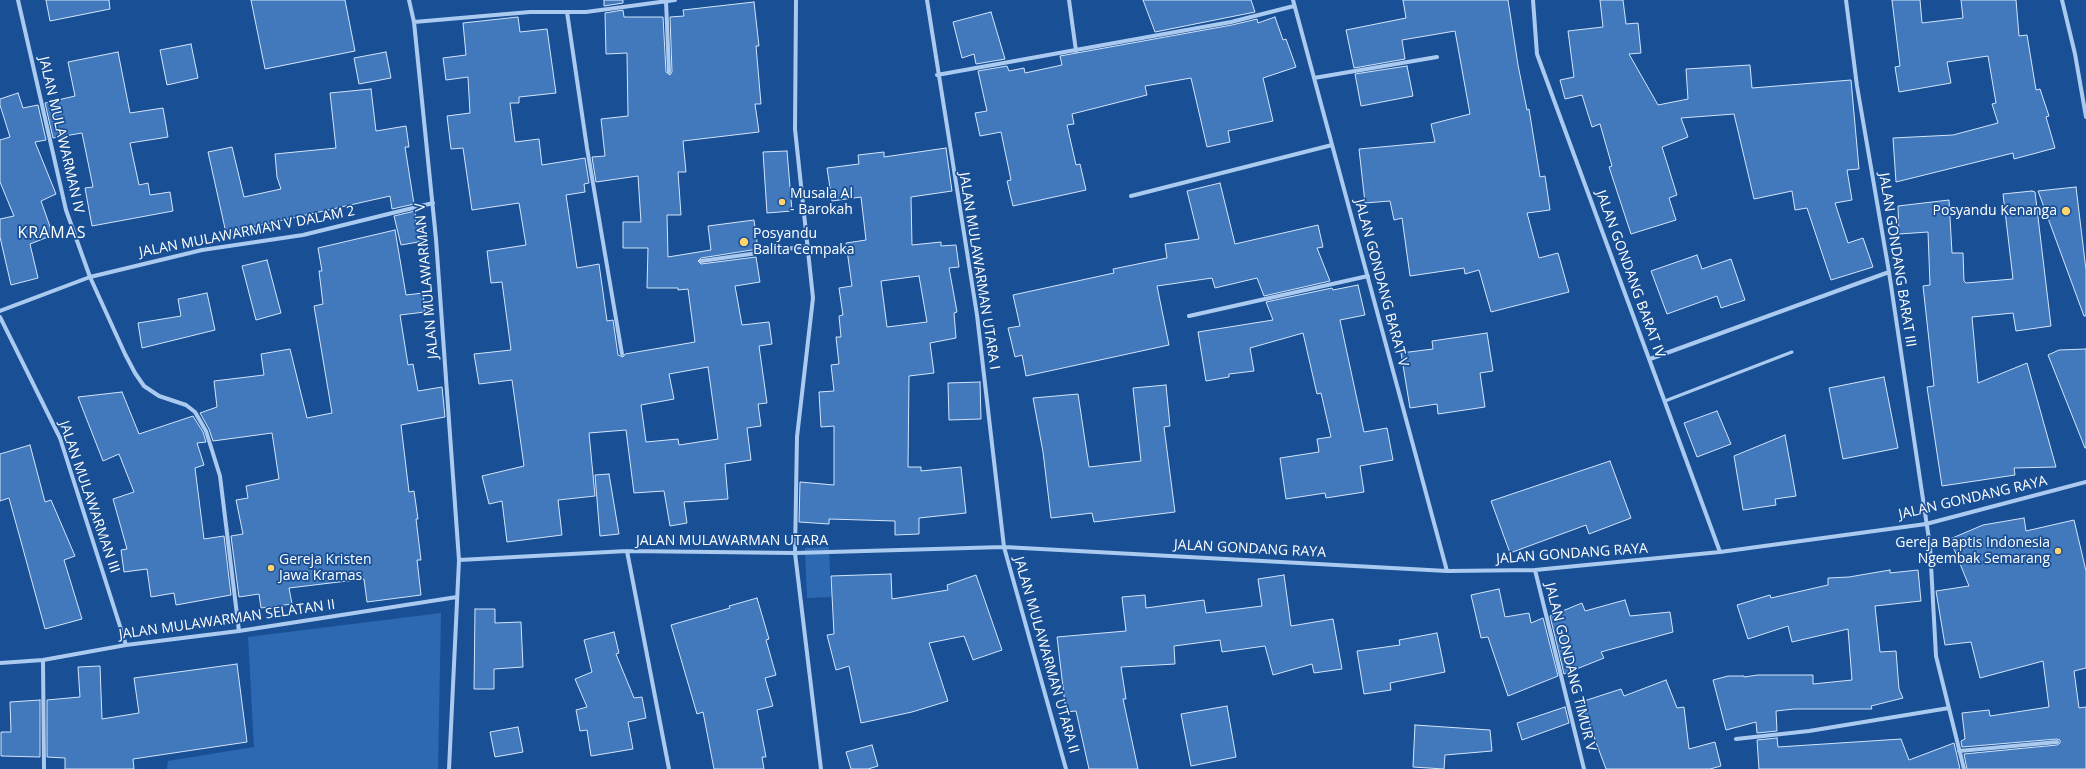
<!DOCTYPE html>
<html>
<head>
<meta charset="utf-8">
<style>
	body { margin:0 }
	canvas { display:block; background:#194f95 }
</style>
</head>
<body>
<canvas width="2086" height="769"></canvas>
<script>
const c = document.querySelector('canvas').getContext('2d');
c.lineJoin = 'round';
function fill(path, color) {
  c.fillStyle = color;
  c.fill(path, 'evenodd');
}
function shape(rows) {
  const path = new Path2D();
  for (const r of rows) {
    path.moveTo(r[0], r[1]);
    for (let i = 2; i < r.length; i += 2) path.lineTo(r[i], r[i + 1]);
  }
  return path;
}
function trace(path, color, width, dash) {
  c.strokeStyle = color;
  c.lineWidth = width;
  c.lineCap = dash ? 'butt' : 'round';
  c.setLineDash(dash || []);
  c.stroke(path);
}
function label(font, color, halo, rows, align = 'center') {
  c.font = font + ' "Open Sans",sans-serif';
  c.lineWidth = 3.5;
  c.setLineDash([]);
  c.textBaseline = 'middle';
  c.strokeStyle = halo;
  c.fillStyle = color;
  for (const [text, x, y, turn = 0] of rows) {
    c.save();
    c.translate(x, y);
    c.rotate((+turn || 0) * Math.PI / 180);
    c.textAlign = isNaN(turn) ? turn : align;
    if (halo) c.strokeText(text, 0, 0);
    c.fillText(text, 0, 0);
    c.restore();
  }
}
const green = shape([
	[829,547,831,597,807,598,805,548],
	[441,613,438,769,167,769,168,761,254,747,248,637]
]);
const building = shape([
	[46,0,109,0,110,9,50,21,46,0],
	[251,0,345,0,355,51,265,69,251,0],
	[604,0,623,0,623,3,604,6,604,0],
	[1143,0,1251,0,1255,12,1155,32,1143,0],
	[1403,0,1508,0,1518,65,1527,110,1529,109,1540,177,1545,176,1550,210,1527,213,1539,258,1558,253,1569,292,1491,312,1479,270,1465,274,1464,268,1410,276,1402,218,1394,220,1390,201,1365,203,1359,149,1435,142,1431,124,1470,114,1455,31,1402,40,1405,59,1354,68,1346,30,1406,18,1403,0],
	[1600,0,1623,0,1626,24,1638,23,1641,53,1629,54,1658,105,1688,99,1686,69,1750,65,1752,88,1851,80,1859,169,1847,170,1852,200,1835,203,1848,243,1863,238,1873,267,1831,280,1807,208,1795,210,1792,191,1754,199,1734,114,1681,118,1688,137,1662,147,1677,195,1669,198,1676,220,1631,234,1609,167,1612,166,1600,124,1592,127,1582,95,1565,99,1560,80,1574,77,1568,31,1603,27,1600,0],
	[1892,0,1920,0,1922,23,1963,18,1961,0,2016,0,2019,36,2027,35,2036,90,2040,89,2049,116,2046,117,2055,148,2014,159,2013,153,1896,182,1893,138,1953,135,1998,123,1992,104,1996,103,1988,56,1947,62,1951,83,1899,92,1895,67,1900,66,1892,0],
	[754,2,759,46,756,46,761,104,755,104,759,132,683,141,686,172,678,172,681,215,667,215,668,257,711,250,708,226,754,220,758,249,701,258,698,261,701,264,756,257,760,282,735,286,742,325,769,322,772,344,759,346,767,403,758,404,761,426,747,428,751,460,725,464,728,499,684,502,687,523,670,526,664,491,634,493,626,430,589,433,595,496,558,500,562,535,507,542,502,501,489,504,482,476,524,466,512,380,479,384,474,354,511,350,502,282,491,283,487,251,526,245,519,203,472,210,463,148,451,149,447,116,470,113,468,77,446,80,443,58,466,55,463,23,518,17,520,32,547,29,556,93,519,97,519,103,510,103,515,142,539,139,542,165,585,158,589,183,584,184,585,192,566,195,577,268,599,264,607,321,613,320,618,355,623,357,625,354,695,342,688,289,678,290,678,288,647,288,648,248,623,248,623,222,641,222,638,176,596,182,592,157,605,156,601,119,628,116,627,53,606,54,605,13,623,10,624,17,663,17,666,72,670,75,672,72,670,17,684,16,683,10,754,2],
	[708,367,718,439,679,445,678,439,646,442,641,405,674,399,669,374,708,367],
	[991,12,1005,59,976,64,974,54,962,58,953,22,991,12],
	[1275,17,1283,40,1286,39,1296,67,1263,78,1273,121,1228,131,1230,142,1207,147,1191,78,1145,86,1147,95,1072,114,1074,124,1067,125,1076,165,1080,164,1086,190,1013,206,1007,181,1011,180,1001,132,980,136,975,113,987,111,978,71,1007,66,1009,71,1024,68,1025,73,1062,65,1060,56,1232,25,1257,19,1258,23,1275,17],
	[191,44,198,78,167,85,160,50,191,44],
	[118,52,130,113,163,108,168,137,130,143,139,185,148,183,150,195,170,192,173,211,92,226,85,188,93,187,82,133,53,138,45,103,75,96,68,62,118,52],
	[386,52,391,78,359,84,354,58,386,52],
	[1407,66,1413,96,1361,106,1355,74,1407,66],
	[371,89,376,131,406,126,409,147,405,147,414,204,392,209,390,196,226,233,208,152,232,147,244,197,281,189,277,177,275,154,336,148,330,93,371,89],
	[18,93,23,108,38,105,46,140,35,142,56,194,41,201,53,235,30,244,38,278,11,285,0,237,0,219,14,216,0,182,0,140,10,137,0,105,0,99,18,93],
	[946,148,952,191,911,197,912,245,941,242,941,246,956,245,959,267,949,268,957,312,954,313,956,338,930,343,934,373,909,376,908,467,921,467,921,471,961,467,966,513,919,518,919,534,895,535,895,521,829,519,829,524,799,522,800,482,834,485,834,426,821,427,819,392,834,391,831,365,839,364,836,337,841,337,839,316,843,315,839,288,852,286,846,243,866,240,861,197,832,201,827,168,859,164,858,155,884,152,884,157,946,148],
	[919,276,927,322,887,327,881,281,919,276],
	[787,151,792,211,767,213,763,152,787,151],
	[1220,183,1235,244,1318,225,1323,247,1317,248,1330,281,1264,296,1257,278,1215,288,1212,278,1157,286,1169,345,1026,376,1022,355,1015,357,1008,328,1020,326,1013,295,1114,273,1113,269,1167,258,1165,244,1199,239,1187,191,1220,183],
	[2076,187,2086,270,2086,316,2084,316,2038,191,2076,187],
	[2032,191,2035,192,2051,326,2016,331,2013,313,1972,317,1978,383,2027,363,2056,467,2014,468,2015,475,1942,486,1927,387,1934,386,1923,286,1930,285,1928,232,1899,234,1898,206,1949,200,1952,253,1963,253,1964,281,1966,283,2013,279,2003,194,2032,191],
	[415,211,416,222,420,221,424,241,401,245,394,216,415,211],
	[395,230,406,295,423,293,425,312,400,315,408,365,413,364,418,391,442,387,445,417,401,425,409,492,414,491,418,519,416,519,421,560,417,560,421,595,367,602,364,579,289,588,292,604,261,608,259,594,239,597,231,536,243,534,236,500,248,498,246,486,279,479,272,433,213,441,209,429,200,413,217,407,214,381,264,375,261,354,290,349,307,418,332,413,314,306,323,304,319,271,322,271,318,248,395,230],
	[1697,255,1702,269,1731,259,1745,300,1721,308,1717,296,1667,314,1651,271,1697,255],
	[267,260,281,313,256,320,242,266,267,260],
	[1358,285,1365,315,1340,320,1364,432,1387,428,1393,460,1360,466,1364,492,1326,498,1325,493,1286,499,1280,458,1319,452,1317,439,1331,437,1321,393,1317,394,1303,333,1250,348,1254,371,1229,374,1229,377,1206,381,1198,332,1273,320,1266,302,1332,288,1333,290,1358,285],
	[207,293,215,330,142,348,138,323,181,316,178,299,207,293],
	[1487,333,1493,371,1480,373,1485,407,1438,414,1437,404,1410,408,1401,353,1433,349,1432,341,1487,333],
	[2086,349,2086,448,2085,448,2048,355,2059,350,2086,349],
	[1884,377,1898,448,1843,459,1829,388,1884,377],
	[980,382,981,419,949,420,948,383,980,382],
	[1166,385,1170,426,1164,427,1175,512,1094,522,1092,513,1051,518,1043,452,1033,398,1078,394,1089,467,1141,461,1133,388,1166,385],
	[122,392,139,434,193,416,203,432,206,442,197,443,204,465,195,468,204,539,224,536,231,595,176,605,174,593,151,597,147,569,124,572,121,550,127,549,113,499,134,492,119,454,103,461,78,397,122,392],
	[1717,411,1731,444,1697,457,1684,423,1717,411],
	[1785,435,1796,496,1775,499,1776,505,1743,510,1734,456,1785,435],
	[30,445,45,502,51,500,75,556,64,560,82,619,45,629,9,498,0,501,0,454,30,445],
	[1610,461,1631,518,1589,534,1586,525,1510,553,1491,501,1610,461],
	[609,474,619,534,600,536,595,475,609,474],
	[2024,518,2026,531,2074,520,2086,571,2086,668,2074,671,2079,708,2086,707,2086,769,1967,769,1964,754,2057,745,2060,743,2060,740,2057,739,1962,747,1961,741,1965,739,1962,713,1989,710,1990,716,2049,707,2043,661,1980,678,1971,642,1945,645,1936,591,1969,586,1950,539,1983,525,2024,518],
	[1890,570,1890,573,1918,570,1921,601,1875,606,1880,652,1896,651,1899,689,1903,698,1871,706,1872,709,1794,709,1776,711,1777,731,1757,733,1756,722,1726,730,1713,680,1728,676,1744,676,1744,677,1758,675,1813,675,1813,684,1852,680,1848,629,1792,642,1788,626,1748,639,1737,605,1770,595,1771,598,1828,585,1828,578,1849,577,1890,570],
	[891,574,892,599,948,590,947,585,976,575,1002,650,973,660,964,636,929,643,948,701,912,712,861,723,849,666,836,670,827,635,834,634,831,576,891,574],
	[1284,575,1291,626,1333,619,1342,669,1314,673,1312,664,1273,675,1265,646,1222,652,1220,640,1174,646,1175,664,1121,667,1126,699,1123,699,1138,769,1089,769,1076,711,1066,712,1057,637,1126,631,1122,597,1145,595,1146,608,1204,600,1206,613,1262,606,1258,579,1284,575],
	[1499,589,1505,617,1529,613,1531,623,1543,618,1558,676,1508,696,1488,637,1481,638,1471,595,1499,589],
	[757,598,769,639,766,640,776,675,765,678,773,706,757,710,766,757,762,757,764,769,714,769,703,712,697,714,671,625,730,608,729,606,757,598],
	[1625,600,1630,616,1670,612,1673,632,1601,652,1604,658,1564,674,1550,616,1582,603,1585,611,1625,600],
	[475,609,495,609,495,623,521,622,523,667,494,669,494,689,474,689,475,609],
	[614,632,619,653,616,654,634,698,642,697,646,718,628,722,633,749,591,756,587,730,580,731,576,710,587,707,575,679,592,672,584,640,614,632],
	[1437,633,1445,672,1390,683,1391,690,1364,694,1357,651,1400,645,1399,640,1437,633],
	[237,664,247,742,133,759,134,769,65,769,65,758,47,757,47,700,80,697,78,667,100,666,102,719,139,713,134,678,237,664],
	[1666,680,1677,708,1684,707,1689,749,1715,742,1721,766,1710,769,1606,769,1581,702,1621,689,1624,696,1666,680],
	[40,700,40,757,1,756,1,732,11,732,10,702,40,700],
	[1227,706,1236,757,1191,766,1181,714,1227,706],
	[1565,707,1569,723,1522,740,1517,723,1565,707],
	[1415,725,1490,730,1492,751,1445,755,1444,769,1413,767,1415,725],
	[518,727,523,752,495,757,490,732,518,727],
	[1777,738,1778,747,1901,739,1909,760,1954,743,1960,769,1759,769,1757,740,1777,738],
	[872,745,878,766,868,769,851,769,846,752,872,745]
]);
const service = shape([
	[1665,401,1792,352]
]);
const minor = shape([
	[18,0,66,210,90,277,125,354,135,373,144,386,159,396,186,405,195,412,206,431,220,476,239,631],
	[409,0,414,22,436,239,459,560,449,769],
	[796,0,795,129,813,298,797,437,795,553,821,769],
	[927,0,977,315,1004,547,1066,769],
	[1069,0,1076,51],
	[1293,0,1447,571],
	[1533,0,1537,54,1720,552],
	[1846,0,1857,86,1889,272,1930,546,1936,656,1964,769],
	[2062,0,2075,54,2086,117],
	[666,1,669,72],
	[567,12,587,148,622,354],
	[414,22,530,12,586,12,675,0],
	[937,75,1231,22,1294,6],
	[1314,78,1437,57],
	[1131,196,1332,145],
	[701,261,808,246],
	[0,311,90,277,202,250,303,235,433,203],
	[1189,316,1368,276],
	[0,317,60,438,126,645],
	[1650,359,1889,272],
	[627,551,669,769],
	[459,560,627,551,795,553,1004,547,1447,571,1535,570,1720,552,1926,524,2086,482],
	[1535,570,1584,769],
	[43,660,44,769],
	[0,663,43,660,126,645,239,631,457,597],
	[1736,739,1809,731,1949,708],
	[1959,751,2057,742]
]);
const markers = [
	[782,202,4,"#ffd46a"],
	[2066,211,5,"#ffd46a"],
	[744,242,5,"#ffd46a"],
	[2058,551,4,"#ffd46a"],
	[271,568,4,"#ffd46a"]
];
const streetNames = [
	["JALAN MULAWARMAN IV",61,135,77],
	["JALAN MULAWARMAN V DALAM 2",247,232,-11],
	["JALAN GONDANG BARAT III",1897,260,81],
	["JALAN MULAWARMAN UTARA I",979,271,81],
	["JALAN GONDANG BARAT IV",1630,274,70],
	["JALAN MULAWARMAN V",427,281,-95],
	["JALAN GONDANG BARAT V",1381,283,75],
	["JALAN MULAWARMAN III",89,497,71],
	["JALAN GONDANG RAYA",1973,498,-13],
	["JALAN MULAWARMAN UTARA",732,541],
	["JALAN GONDANG RAYA",1250,549,3],
	["JALAN GONDANG RAYA",1572,554,-4],
	["JALAN MULAWARMAN SELATAN II",227,620,-8],
	["JALAN MULAWARMAN UTARA II",1046,655,74],
	["JALAN GONDANG TIMUR V",1570,667,76]
];
const poiNames = [
	["Musala Al",790,194],
	["- Barokah",790,210],
	["Posyandu Kenanga",2057,211,"right"],
	["Posyandu",753,234],
	["Balita Cempaka",753,250],
	["Gereja Baptis Indonesia",2050,543,"right"],
	["Ngembak Semarang",2050,559,"right"],
	["Gereja Kristen",279,560],
	["Jawa Kramas",279,576]
];
const quarterNames = [
	["KRAMAS",52,233]
];
fill(green, '#2d69b3');
fill(building, '#4278bc');
trace(building, '#d2e5fb', 1);
trace(service, '#abcaf0', 3);
trace(minor, '#abcaf0', 4);
for (const [x, y, r, color] of markers) {
  const dot = new Path2D();
  dot.arc(x, y, r, 0, 2 * Math.PI);
  c.fillStyle = color;
  c.fill(dot);
  trace(dot, '#194f95', 1.5);
}
label('14px', '#fff', '#194f95', streetNames);
label('14px', '#fff', '#194f95', poiNames, 'left');
c.letterSpacing = '1px';
label('16px', '#fff', '#194f95', quarterNames);
c.letterSpacing = '0px';
</script>
</body>
</html>
